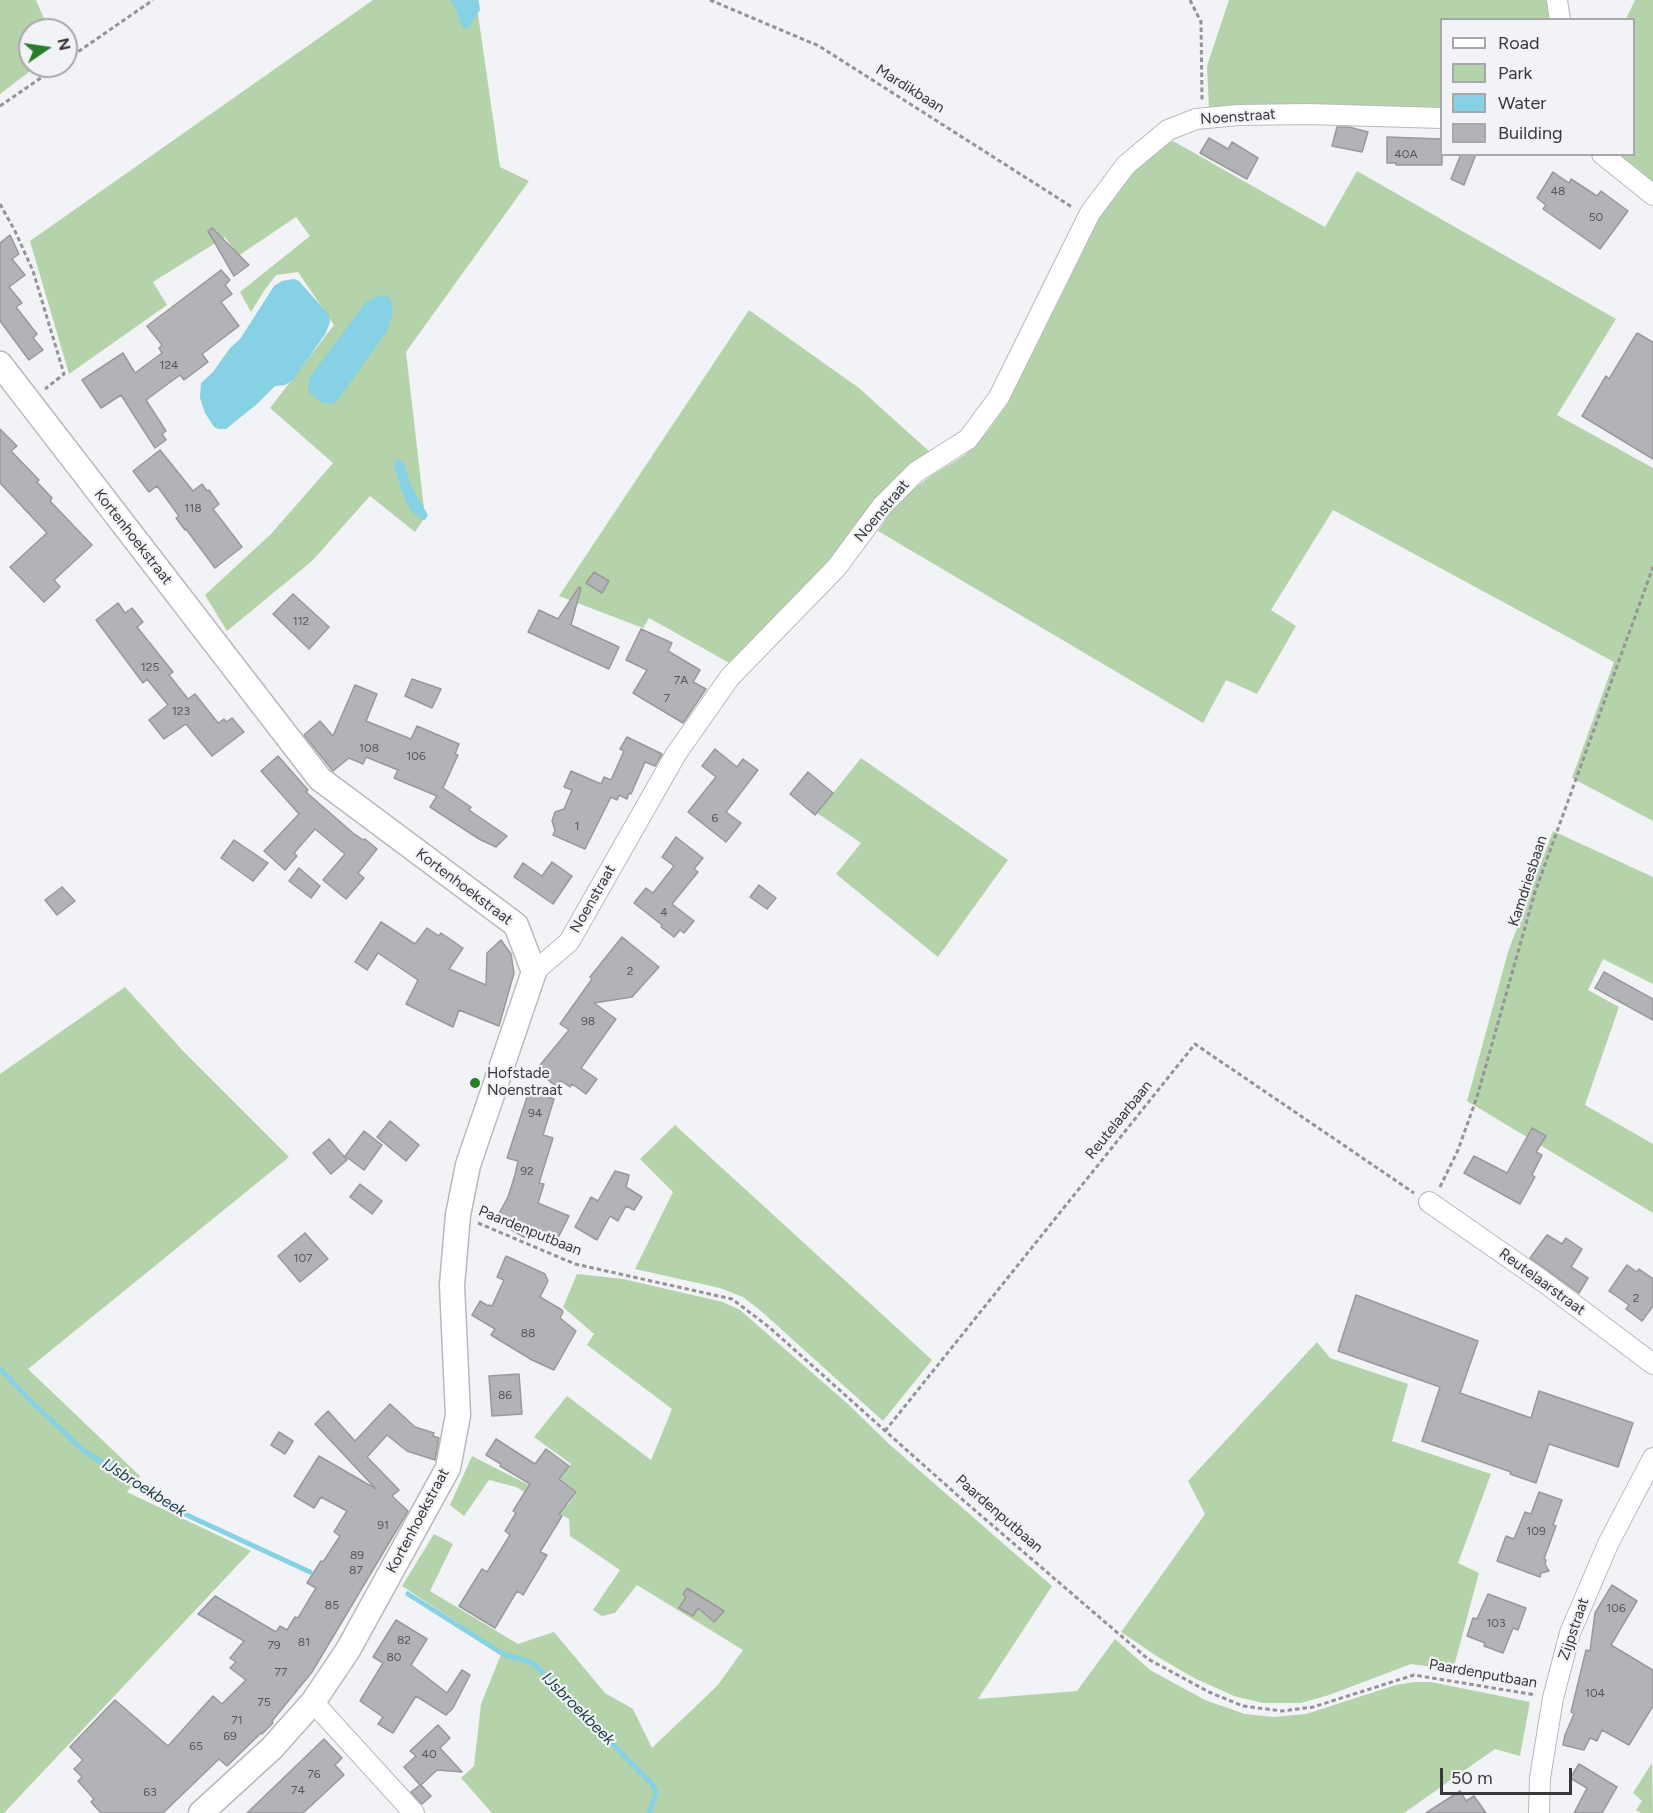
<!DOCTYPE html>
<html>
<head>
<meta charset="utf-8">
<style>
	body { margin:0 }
	#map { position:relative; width:1653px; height:1813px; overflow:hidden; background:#f2f3f6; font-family:Figtree,sans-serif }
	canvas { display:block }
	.legend { position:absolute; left:1440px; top:18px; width:195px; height:138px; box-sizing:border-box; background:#f2f3f6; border:2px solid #a8a8ab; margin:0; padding:8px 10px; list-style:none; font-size:18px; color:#38383a }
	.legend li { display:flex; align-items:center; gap:12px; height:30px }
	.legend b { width:30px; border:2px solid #a8a8ab }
	.north { position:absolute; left:18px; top:18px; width:60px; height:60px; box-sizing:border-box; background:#f2f3f6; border:2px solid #a8a8ab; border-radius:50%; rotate:77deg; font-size:16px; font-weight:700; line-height:24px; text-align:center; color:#38383a }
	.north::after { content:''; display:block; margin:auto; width:21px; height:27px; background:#287d2a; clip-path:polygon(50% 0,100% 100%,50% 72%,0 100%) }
	.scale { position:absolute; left:1440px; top:1768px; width:132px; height:27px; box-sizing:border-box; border:3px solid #38383a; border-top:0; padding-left:8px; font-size:18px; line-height:21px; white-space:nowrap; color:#38383a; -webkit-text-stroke:4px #f2f3f6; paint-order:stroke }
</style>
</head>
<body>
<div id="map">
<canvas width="1653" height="1813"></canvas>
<ul class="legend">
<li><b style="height:8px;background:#fff"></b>Road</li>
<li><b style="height:16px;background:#b5d3ab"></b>Park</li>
<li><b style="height:16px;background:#87d1e4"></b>Water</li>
<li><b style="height:16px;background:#b2b3b6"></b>Building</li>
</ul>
<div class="north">N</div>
<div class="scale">50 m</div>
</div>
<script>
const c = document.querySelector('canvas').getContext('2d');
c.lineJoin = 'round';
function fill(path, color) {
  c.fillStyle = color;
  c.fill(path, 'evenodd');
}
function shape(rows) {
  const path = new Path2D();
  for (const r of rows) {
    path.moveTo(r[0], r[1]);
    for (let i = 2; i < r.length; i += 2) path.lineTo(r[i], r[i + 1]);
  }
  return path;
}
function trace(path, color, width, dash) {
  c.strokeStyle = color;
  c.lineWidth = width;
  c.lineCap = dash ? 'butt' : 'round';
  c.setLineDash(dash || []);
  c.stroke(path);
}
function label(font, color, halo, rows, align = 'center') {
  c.font = font + ' Figtree,sans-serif';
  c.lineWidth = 4.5;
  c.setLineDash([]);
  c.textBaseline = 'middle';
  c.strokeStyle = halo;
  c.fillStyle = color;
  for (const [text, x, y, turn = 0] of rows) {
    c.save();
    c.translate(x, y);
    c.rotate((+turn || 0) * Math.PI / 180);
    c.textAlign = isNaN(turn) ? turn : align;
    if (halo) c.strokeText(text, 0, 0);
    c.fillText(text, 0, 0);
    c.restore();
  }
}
const green = shape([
	[0,0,36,0,49,30,30,30,30,66,37,66,0,94],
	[373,0,476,0,500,167,529,181,406,352,425,517,415,532,370,496,312,561,227,631,205,595,271,534,333,463,270,408,334,325,298,272,276,275,264,291,251,312,240,292,310,236,296,217,238,256,225,237,153,282,167,305,69,374,30,241],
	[1229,0,1550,0,1553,19,1442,20,1441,110,1209,109,1207,66],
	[1635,0,1653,0,1653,183,1616,155,1634,154,1634,20,1626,19],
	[1173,141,1325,227,1357,171,1616,319,1557,415,1653,468,1653,821,1572,778,1614,662,1333,510,1271,610,1296,626,1257,694,1226,680,1203,723,878,531,898,501,932,475,965,455,988,431,1008,403,1035,337,1081,243,1126,175,1154,151],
	[749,310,859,388,931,453,820,576,733,665,649,618,643,628,559,596],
	[861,758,1008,860,938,957,836,874,861,843,817,813],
	[1553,831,1653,877,1653,984,1603,959,1588,990,1619,1007,1585,1105,1653,1144,1653,1213,1467,1101,1508,952],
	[125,987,184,1052,289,1157,28,1369,140,1476,127,1492,251,1551,4,1813,0,1813,0,1074],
	[675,1125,932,1360,883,1421,761,1311,743,1297,720,1288,635,1269,673,1192,640,1159],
	[577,1274,623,1279,723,1302,740,1310,848,1404,889,1444,1052,1586,978,1699,1077,1691,1115,1639,1150,1670,1205,1700,1245,1714,1274,1717,1306,1714,1396,1685,1414,1682,1431,1682,1530,1702,1520,1756,1495,1749,1404,1813,492,1813,461,1778,474,1766,481,1704,502,1652,402,1586,434,1534,453,1544,430,1591,518,1644,554,1632,605,1693,633,1709,652,1748,718,1685,743,1650,637,1585,615,1613,602,1616,593,1610,620,1570,570,1536,569,1519,516,1487,489,1480,464,1516,450,1505,472,1456,568,1505,577,1492,560,1479,571,1464,534,1437,567,1396,651,1460,672,1409,587,1345,594,1334,563,1307],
	[1317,1342,1330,1358,1408,1384,1392,1441,1491,1474,1458,1563,1479,1573,1453,1670,1411,1664,1329,1695,1301,1703,1263,1703,1234,1696,1194,1678,1158,1657,1121,1632,1205,1514,1188,1481],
	[1652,1763,1653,1813,1641,1813,1636,1810,1642,1801,1633,1793]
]);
const water = shape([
	[450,0,478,0,479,2,480,10,469,27,466,29,462,27,455,7],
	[294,279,299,281,329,315,330,322,326,333,293,380,285,385,275,386,257,404,226,429,218,429,214,427,205,413,200,398,201,383,213,372,230,348,240,339,274,286,282,281],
	[386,295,391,299,393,312,387,331,338,400,334,403,328,404,321,402,308,392,309,378,366,302,377,296],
	[396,460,400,460,404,463,410,484,428,515,425,520,422,520,410,510,401,489,394,465]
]);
const stream = shape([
	[0,1369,33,1403,84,1451,189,1516,310,1572],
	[408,1594,503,1654,533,1663,653,1785,656,1794,649,1813]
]);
const building = shape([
	[1337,127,1349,127,1368,132,1362,152,1332,146,1337,127],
	[1387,137,1442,139,1442,165,1396,165,1396,163,1387,163,1387,137],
	[1209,138,1228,149,1232,142,1258,158,1247,179,1200,153,1209,138],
	[1461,154,1476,154,1464,185,1451,179,1461,154],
	[1553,172,1569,183,1571,179,1597,196,1601,191,1628,211,1600,249,1543,209,1546,205,1537,198,1553,172],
	[212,228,249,265,234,276,208,231,212,228],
	[10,235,19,254,12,259,25,275,9,287,22,303,16,307,37,334,33,338,43,350,29,360,0,321,0,243,10,235],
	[221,270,230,280,225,285,232,294,221,302,239,326,202,354,208,362,184,380,180,375,146,400,166,431,162,434,166,440,155,448,121,395,101,408,82,380,123,353,135,373,162,353,159,348,162,345,147,326,221,270],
	[1637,333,1653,342,1653,459,1582,416,1606,376,1609,379,1637,333],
	[0,429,17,446,11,451,39,480,37,482,52,498,50,501,92,545,54,580,60,587,44,602,10,567,47,533,0,483,0,429],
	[160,450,193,491,202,484,207,491,209,490,219,504,213,509,242,547,215,568,186,529,185,530,176,518,179,516,157,486,149,492,133,471,160,450],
	[594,572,609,581,602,593,586,583,594,572],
	[579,587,581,588,571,625,619,647,609,669,528,632,539,610,558,619,579,587],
	[293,594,329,627,309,649,273,614,293,594],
	[118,603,125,613,132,608,143,622,137,627,173,672,169,675,188,699,195,694,218,723,224,719,226,722,232,718,244,732,212,756,186,724,164,739,149,720,168,705,147,679,143,683,96,620,118,603],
	[641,629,672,643,668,651,700,670,693,682,706,689,683,723,633,693,647,670,626,660,641,629],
	[412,679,441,689,432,708,405,696,412,679],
	[355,685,377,694,366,721,411,739,417,726,459,744,455,754,458,755,443,788,471,807,469,810,507,836,496,847,479,839,430,807,437,796,394,778,398,770,366,757,363,764,349,758,333,771,304,735,320,721,333,736,355,685],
	[627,737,662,754,655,766,645,762,631,794,629,793,627,799,619,795,617,800,611,797,585,849,553,835,555,830,552,821,555,812,564,809,572,790,564,787,571,771,601,784,604,777,611,780,624,751,620,749,627,737],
	[715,749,737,767,743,759,758,770,726,812,741,823,726,842,688,812,716,777,702,766,715,749],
	[278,756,308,790,306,792,353,833,363,840,365,839,377,849,358,873,364,878,346,899,323,880,345,854,315,829,294,853,297,856,285,870,264,851,299,814,261,771,278,756],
	[808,772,833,793,815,815,790,794,808,772],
	[676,837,703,858,694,869,698,872,672,904,694,921,684,933,680,930,674,937,661,927,662,925,634,903,646,888,653,893,674,866,662,857,676,837],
	[234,840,268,863,253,881,221,858,234,840],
	[552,862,572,876,553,904,514,877,523,863,542,876,552,862],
	[299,868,320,886,311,898,289,881,299,868],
	[759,885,776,898,767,909,750,897,759,885],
	[62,887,75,901,57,915,45,900,62,887],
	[381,922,415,944,427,928,439,936,441,933,463,948,449,969,486,985,487,953,501,940,511,954,514,973,499,1026,459,1010,453,1027,406,1004,418,980,378,953,367,970,355,962,381,922],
	[622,937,659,967,632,997,594,1003,616,1019,581,1068,597,1079,586,1094,572,1084,570,1087,560,1080,558,1088,536,1070,569,1030,560,1024,592,979,590,977,622,937],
	[1604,972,1653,999,1653,1020,1595,988,1604,972],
	[529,1091,554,1099,543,1135,553,1138,539,1183,544,1184,538,1203,569,1216,554,1246,531,1234,524,1237,510,1229,512,1225,497,1217,508,1197,515,1175,518,1161,507,1158,529,1091],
	[390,1121,419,1145,406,1161,377,1137,390,1121],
	[1532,1128,1546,1136,1536,1152,1542,1155,1532,1175,1535,1177,1520,1204,1464,1173,1474,1156,1507,1173,1532,1128],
	[364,1131,382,1145,364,1170,345,1156,364,1131],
	[329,1139,347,1160,331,1174,313,1153,329,1139],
	[615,1171,629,1175,626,1187,642,1197,634,1210,626,1206,618,1221,610,1216,597,1240,575,1227,591,1197,598,1201,615,1171],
	[360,1184,382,1201,372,1214,350,1197,360,1184],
	[305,1233,328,1259,300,1282,278,1256,305,1233],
	[1547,1235,1562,1244,1566,1238,1582,1249,1571,1267,1588,1278,1579,1293,1530,1258,1547,1235],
	[506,1256,545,1274,548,1281,540,1297,562,1310,563,1312,560,1318,576,1331,554,1370,532,1360,491,1335,495,1329,472,1315,480,1301,488,1306,489,1305,492,1306,504,1280,497,1277,506,1256],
	[1627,1265,1637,1272,1639,1269,1653,1279,1653,1306,1642,1321,1626,1309,1629,1305,1609,1291,1627,1265],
	[1356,1295,1478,1341,1460,1393,1531,1418,1539,1391,1633,1423,1618,1467,1549,1444,1536,1483,1510,1474,1511,1472,1422,1441,1440,1387,1338,1351,1356,1295],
	[519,1374,522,1414,492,1416,489,1376,519,1374],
	[390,1404,415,1427,434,1433,433,1436,439,1438,435,1460,407,1451,387,1435,367,1457,399,1490,392,1496,408,1511,312,1672,272,1721,273,1723,262,1734,261,1733,227,1766,219,1759,163,1813,101,1813,91,1802,94,1799,78,1781,82,1777,74,1769,83,1760,70,1747,115,1700,168,1746,213,1696,222,1704,246,1680,230,1668,236,1662,230,1658,244,1641,198,1614,215,1596,276,1632,280,1626,287,1630,295,1617,298,1618,316,1588,307,1583,321,1561,323,1562,340,1536,334,1532,347,1511,321,1497,314,1508,294,1496,319,1456,376,1489,315,1424,328,1411,355,1441,390,1404],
	[279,1432,293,1441,285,1454,271,1445,279,1432],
	[496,1439,535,1464,546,1449,569,1466,559,1479,576,1492,559,1514,562,1516,540,1552,547,1555,523,1595,517,1591,495,1628,459,1606,482,1569,487,1572,510,1535,505,1531,516,1513,513,1511,530,1484,500,1466,501,1464,486,1455,496,1439],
	[1539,1492,1562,1500,1553,1525,1556,1526,1544,1559,1546,1560,1545,1564,1549,1571,1541,1573,1540,1577,1497,1561,1506,1536,1514,1539,1525,1512,1531,1514,1539,1492],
	[1612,1585,1637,1601,1611,1645,1653,1670,1653,1706,1629,1745,1602,1730,1597,1741,1590,1738,1584,1750,1563,1745,1565,1735,1574,1714,1571,1712,1586,1650,1590,1651,1595,1613,1612,1585],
	[687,1588,724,1611,714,1622,698,1608,693,1616,679,1608,686,1597,683,1594,687,1588],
	[1488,1594,1526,1608,1518,1630,1513,1628,1503,1653,1484,1646,1485,1643,1467,1636,1473,1618,1477,1619,1488,1594],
	[396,1620,427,1639,411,1665,447,1693,462,1670,470,1675,453,1708,446,1715,416,1696,393,1733,378,1724,383,1717,360,1701,383,1663,373,1657,396,1620],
	[438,1725,450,1738,440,1748,462,1772,437,1770,421,1785,431,1796,422,1804,411,1792,420,1785,404,1767,416,1756,410,1751,438,1725],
	[324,1739,342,1758,335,1765,344,1775,303,1813,247,1813,324,1739],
	[1579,1764,1617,1787,1602,1813,1574,1813,1587,1788,1570,1778,1579,1764],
	[1460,1791,1466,1801,1474,1796,1486,1813,1426,1813,1460,1791]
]);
const path = shape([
	[710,0,819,46,1072,207],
	[1190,0,1201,22,1202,100],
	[66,60,153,0],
	[0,106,58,66],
	[0,204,15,231,33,271,64,374,45,389],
	[1440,1187,1458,1150,1477,1097,1535,892,1653,567],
	[478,1223,575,1264,732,1299,769,1327,956,1494,1148,1659,1209,1692,1243,1706,1282,1711,1313,1707,1414,1675,1536,1695],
	[885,1431,1195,1044,1414,1193]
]);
const minor = shape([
	[1557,0,1560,20],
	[1602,154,1653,195],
	[534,972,569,942,676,754,730,677,837,567,882,506,916,472,968,439,999,397,1090,213,1126,165,1168,130,1196,119,1238,115,1308,114,1442,118],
	[1429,1202,1544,1282,1653,1364],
	[313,1702,414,1813],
	[1539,1813,1540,1778,1553,1698,1570,1633,1608,1544,1653,1458]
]);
const tertiary = shape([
	[0,364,320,779,516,925,534,972,468,1165,458,1215,452,1285,458,1415,448,1468,348,1650,313,1702,272,1748,201,1813]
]);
const markers = [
	[475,1083,6,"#287d2a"]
];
const numberNames = [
	["40A",1406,154],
	["48",1558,191],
	["50",1596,217],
	["124",169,365],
	["118",193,508],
	["112",301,621],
	["125",150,667],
	["7A",681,680],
	["7",667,698],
	["123",181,711],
	["108",369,748],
	["106",416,756],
	["6",715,818],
	["1",577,826],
	["4",664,912],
	["2",630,971],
	["98",588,1021],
	["94",535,1113],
	["92",527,1171],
	["107",303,1258],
	["2",1636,1298],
	["88",528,1333],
	["86",505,1395],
	["91",383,1525],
	["109",1536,1531],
	["89",357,1555],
	["87",356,1570],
	["85",332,1605],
	["106",1616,1608],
	["103",1496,1623],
	["82",404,1640],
	["81",304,1642],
	["79",274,1645],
	["80",394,1657],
	["77",281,1672],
	["104",1595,1693],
	["75",264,1702],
	["71",237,1720],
	["69",230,1736],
	["65",196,1746],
	["40",429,1754],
	["76",314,1774],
	["74",298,1790],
	["63",150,1792]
];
const streetNames = [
	["Mardikbaan",910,89,32],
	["Noenstraat",1238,117,-4],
	["Noenstraat",882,511,-50],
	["Kortenhoekstraat",133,537,52],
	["Kamdriesbaan",1528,881,-72],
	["Kortenhoekstraat",464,887,37],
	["Noenstraat",593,899,-60],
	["Reutelaarbaan",1119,1120,-51],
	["Paardenputbaan",530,1231,22],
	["Reutelaarstraat",1542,1282,36],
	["Paardenputbaan",999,1514,41],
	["Kortenhoekstraat",418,1521,-62],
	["Zijpstraat",1574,1629,-71],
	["Paardenputbaan",1483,1674,10]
];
const poiNames = [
	["Hofstade",487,1074],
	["Noenstraat",487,1091]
];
const waterNames = [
	["IJsbroekbeek",144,1488,32],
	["IJsbroekbeek",578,1709,45]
];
fill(green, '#b5d3ab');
fill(water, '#87d1e4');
trace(stream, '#87d1e4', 5);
fill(building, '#b2b3b6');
trace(building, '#99999c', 1.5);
trace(minor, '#b9b9bc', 22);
trace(tertiary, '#b9b9bc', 27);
trace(path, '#949497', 3, [4.5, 3]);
trace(minor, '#fff', 20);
trace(tertiary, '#fff', 24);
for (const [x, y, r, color] of markers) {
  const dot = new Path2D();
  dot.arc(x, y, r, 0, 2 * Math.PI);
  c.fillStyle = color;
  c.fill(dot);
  trace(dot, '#f2f3f6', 2);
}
label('12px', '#565759', null, numberNames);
label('15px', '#38383a', '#f2f3f6', streetNames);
label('15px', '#38383a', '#f2f3f6', poiNames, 'left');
label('italic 16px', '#193d46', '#f2f3f6', waterNames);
</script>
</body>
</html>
